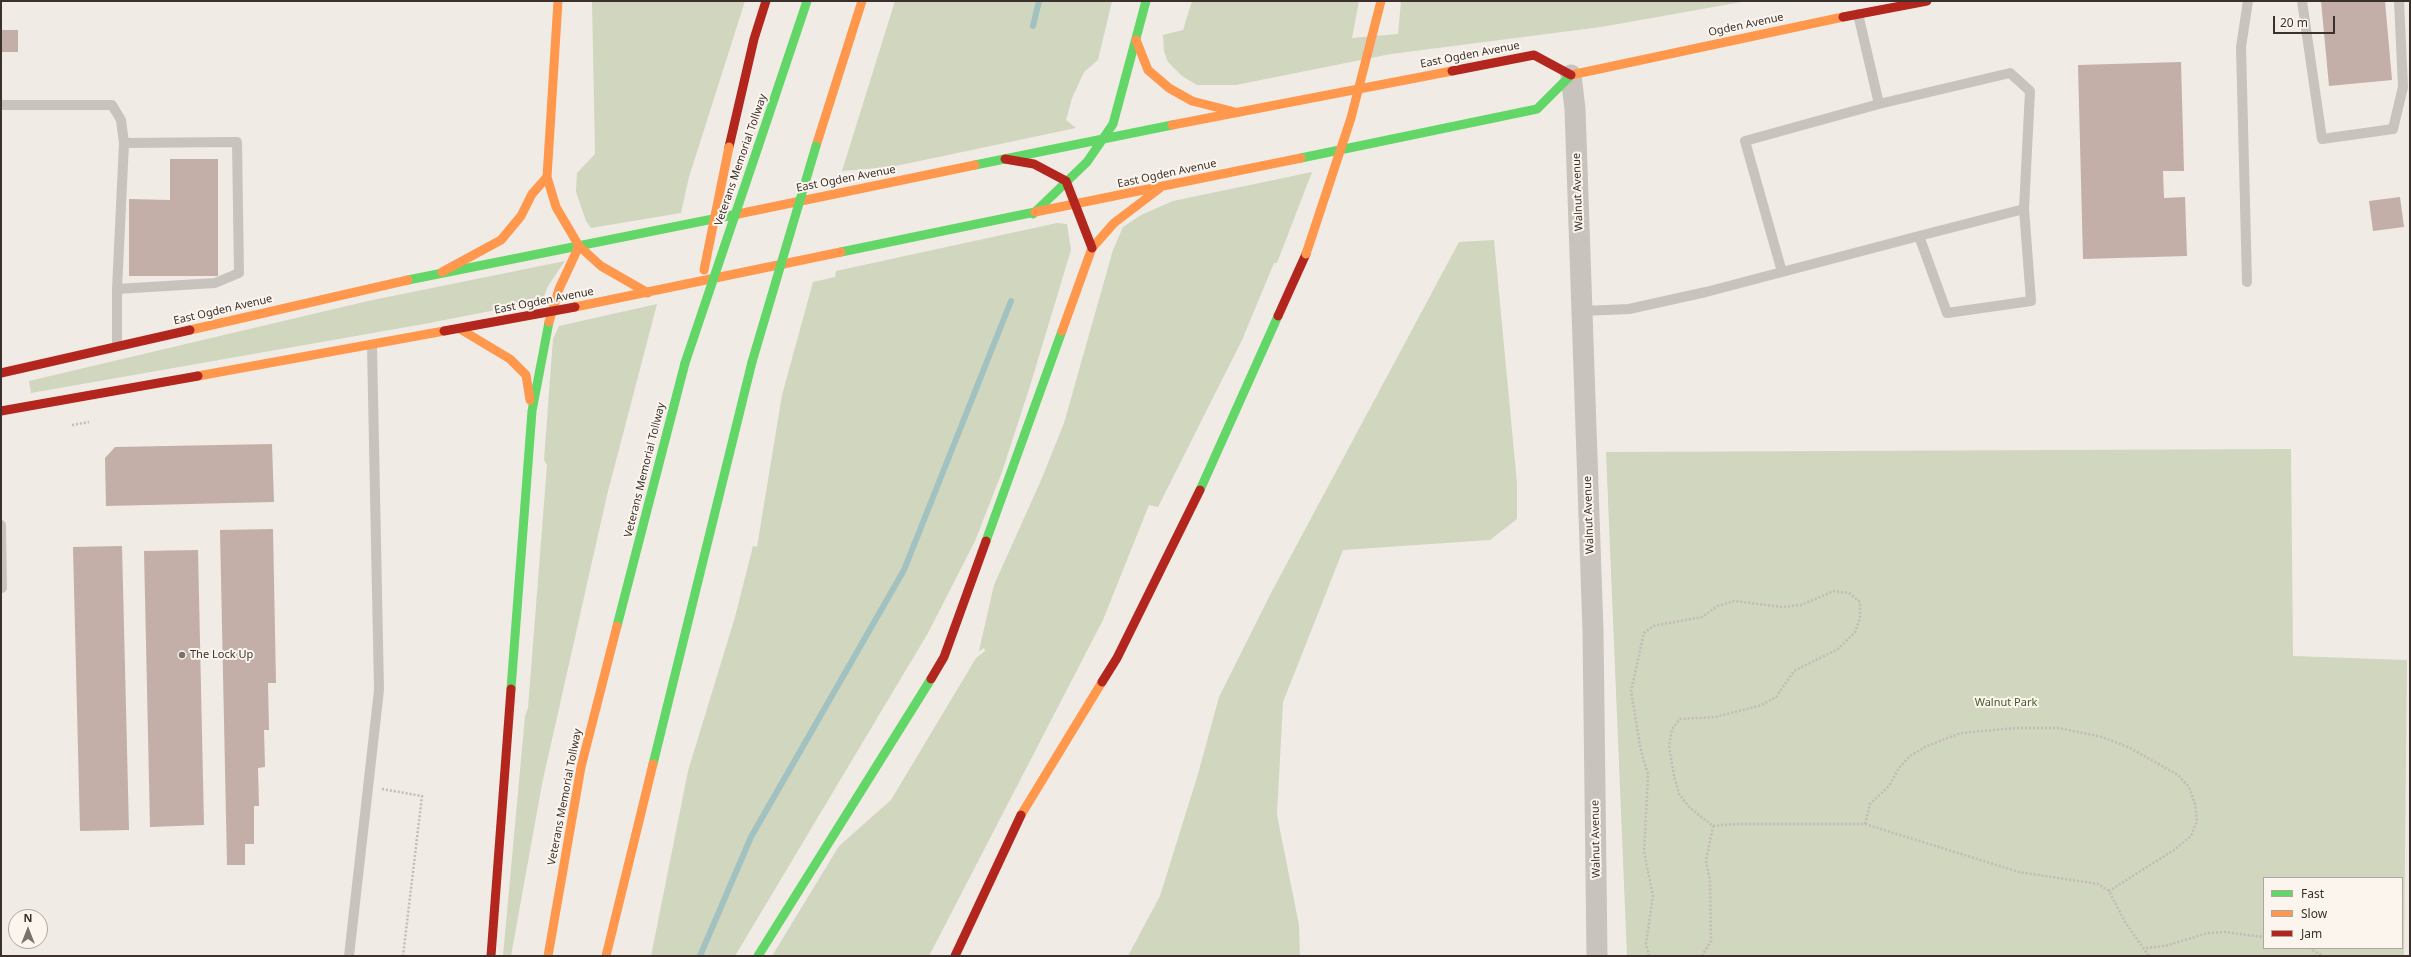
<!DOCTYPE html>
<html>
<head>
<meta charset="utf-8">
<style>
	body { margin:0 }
	#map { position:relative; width:2411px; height:957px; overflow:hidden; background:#f0ebe5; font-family:"Noto Sans",sans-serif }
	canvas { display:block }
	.frame { position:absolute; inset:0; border:2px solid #3b302b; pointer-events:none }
	.legend { position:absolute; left:2263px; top:877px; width:140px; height:72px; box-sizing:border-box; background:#fbf5ee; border:1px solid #aea6a0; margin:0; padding:5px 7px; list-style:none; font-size:12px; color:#3b302b }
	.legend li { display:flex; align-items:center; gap:8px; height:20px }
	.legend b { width:20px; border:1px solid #aea6a0 }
	.north { position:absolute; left:8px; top:909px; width:40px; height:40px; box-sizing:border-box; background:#fbf5ee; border:1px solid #aea6a0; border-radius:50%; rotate:0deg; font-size:11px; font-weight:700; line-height:16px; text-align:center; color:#3b302b }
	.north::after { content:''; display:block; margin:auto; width:14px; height:18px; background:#7a716c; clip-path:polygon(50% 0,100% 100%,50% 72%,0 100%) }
	.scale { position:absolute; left:2273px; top:16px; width:62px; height:18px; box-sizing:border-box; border:2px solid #3b302b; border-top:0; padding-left:5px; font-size:12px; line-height:14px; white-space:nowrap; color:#3b302b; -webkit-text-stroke:3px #fbf5ee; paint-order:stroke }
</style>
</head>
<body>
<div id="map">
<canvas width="2411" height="957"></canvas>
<div class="frame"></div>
<ul class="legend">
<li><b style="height:5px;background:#63d668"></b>Fast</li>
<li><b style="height:5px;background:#ff974d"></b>Slow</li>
<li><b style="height:5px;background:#b3261e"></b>Jam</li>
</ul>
<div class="north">N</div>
<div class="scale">20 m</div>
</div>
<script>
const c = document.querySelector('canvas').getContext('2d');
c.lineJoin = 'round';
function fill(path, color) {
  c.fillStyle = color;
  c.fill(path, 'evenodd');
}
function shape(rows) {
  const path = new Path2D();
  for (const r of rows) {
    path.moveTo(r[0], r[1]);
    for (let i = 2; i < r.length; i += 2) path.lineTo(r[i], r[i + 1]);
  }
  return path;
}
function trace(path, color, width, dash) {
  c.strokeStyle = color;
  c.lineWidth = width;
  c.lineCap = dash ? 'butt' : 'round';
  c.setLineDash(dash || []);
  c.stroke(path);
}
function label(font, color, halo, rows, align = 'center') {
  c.font = font + ' "Noto Sans",sans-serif';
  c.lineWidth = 4;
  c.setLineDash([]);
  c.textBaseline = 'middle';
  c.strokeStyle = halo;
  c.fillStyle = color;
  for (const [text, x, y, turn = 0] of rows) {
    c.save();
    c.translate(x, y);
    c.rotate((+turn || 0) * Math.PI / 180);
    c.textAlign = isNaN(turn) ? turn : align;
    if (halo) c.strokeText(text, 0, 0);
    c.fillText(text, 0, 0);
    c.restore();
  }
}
const green = shape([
	[592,1,745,1,689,177,681,213,591,228,586,221,576,192,577,173,595,154],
	[895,1,1112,1,1098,60,1084,72,1072,98,1066,120,1076,128,891,167,842,171],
	[1192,1,1359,1,1352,38,1398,34,1401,1,1747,1,1601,27,1391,54,1236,85,1197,85,1182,76,1168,62,1164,51,1163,35,1183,30],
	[1312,172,1277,263,1274,263,1242,340,1158,507,1149,505,1103,620,929,956,772,956,839,846,891,800,976,658,985,651,984,648,979,651,994,585,1042,478,1064,423,1113,250,1123,227,1141,215,1173,201],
	[1057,223,1067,224,1071,250,1030,386,1002,472,975,541,928,633,735,956,651,956,688,771,735,617,753,546,757,547,782,395,813,282,835,277,836,271],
	[1494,240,1517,483,1517,519,1490,540,1343,550,1283,702,1277,815,1299,925,1300,956,1128,956,1160,896,1198,774,1219,697,1271,593,1459,242],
	[565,261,548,286,542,301,424,324,31,393,29,381,368,301],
	[657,304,607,495,542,784,511,956,503,956,525,716,528,708,547,465,544,460,553,339,559,326],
	[2291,449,2293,656,2407,660,2404,956,1627,956,1606,452],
	[2264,878,2402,878,2402,948,2264,948]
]);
const stream = shape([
	[1033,26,1039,1],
	[700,956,751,837,904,570,1011,301]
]);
const building = shape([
	[2321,1,2385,1,2392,80,2329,86],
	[1,30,18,30,18,52,1,52],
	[2181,62,2184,171,2163,171,2164,198,2185,197,2187,256,2083,259,2078,65],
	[170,159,218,159,218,276,129,276,129,199,170,200],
	[2400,197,2404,227,2373,231,2369,201],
	[272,444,274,502,106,506,105,458,115,447],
	[273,529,276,683,268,683,269,730,264,730,265,767,258,768,259,806,254,806,254,844,245,844,245,865,227,865,220,530],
	[122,546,129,830,80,831,73,547],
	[198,550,204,825,150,827,144,551]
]);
const path = shape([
	[72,425,89,422],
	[382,789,422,796,403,956],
	[1865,824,1870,804,1889,786,1899,768,1910,756,1927,746,1961,733,2016,728,2059,728,2102,737,2130,748,2178,775,2189,787,2195,804,2197,821,2191,836,2174,850,2109,891],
	[2146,948,2165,946,2208,933,2225,932,2264,937],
	[2309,948,2323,956],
	[1649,956,1646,944,1653,896,1644,852,1648,774,1641,751,1631,691,1644,633,1653,626,1702,617,1718,606,1734,601,1782,607,1801,605,1834,591,1849,593,1860,602,1860,618,1855,632,1838,649,1794,671,1776,697,1762,705,1715,717,1680,719,1672,729,1669,746,1674,776,1679,794,1690,808,1713,826,1735,824,1865,824,2019,872,2098,884,2109,891,2125,922,2149,956],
	[1702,956,1711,941,1710,880,1706,861,1713,826]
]);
const lane = shape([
	[2302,1,2322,139,2393,129,2403,87,2399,1],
	[1858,14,1879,104],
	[1,105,112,105,121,120,124,143],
	[1919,236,1947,313,2031,301,2024,209],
	[2247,282,2241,47,2248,1],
	[1582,311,1629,309,1706,292,1919,236,2024,209,2030,91,2010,73,1879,104,1745,141,1782,272],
	[117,346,117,289,124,143,237,142,239,273,215,283,117,289],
	[1,525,2,588],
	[349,956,379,690,372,346]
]);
const street = shape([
	[1571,75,1575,109,1593,631,1597,956]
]);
const fast = shape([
	[758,147,807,1],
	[1301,158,1537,109,1571,75],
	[975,165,1172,125],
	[1033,214,1087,162,1113,124,1146,1],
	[841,252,1035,212],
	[408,280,738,214],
	[1200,490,1278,316],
	[986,541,1062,331],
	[617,626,685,363],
	[511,689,532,411,549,322],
	[653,764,752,362],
	[758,956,931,679]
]);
const slow = shape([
	[558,1,547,177,556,207,579,246,601,266,648,293],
	[1136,40,1148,70,1169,88,1192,101,1235,112],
	[1571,75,1843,17],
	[1172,125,1452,71],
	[816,146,862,1],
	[1035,212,1301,158],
	[738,214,975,165],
	[442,272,501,240,521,216,532,194,547,177],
	[575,307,841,252],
	[549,322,559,289,579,246],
	[460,329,510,359,526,375,530,400],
	[190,330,408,280],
	[1062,331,1092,248,1114,223,1160,188],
	[198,376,444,331],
	[1021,815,1102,682],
	[548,956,581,767,617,626],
	[606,956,653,764]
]);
const jam = shape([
	[1843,17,1927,1],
	[1452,71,1534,55,1571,75],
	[729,147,754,39,766,1],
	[1005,159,1034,164,1066,181,1092,248],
	[1278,316,1306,254],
	[444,331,575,307],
	[1,373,190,330],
	[1,411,198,376],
	[931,679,944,657,986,541],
	[1102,682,1117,658,1200,490],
	[491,956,511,689],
	[955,956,1021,815]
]);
const fastBridge = shape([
	[752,362,816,146],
	[685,363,758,147]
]);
const slowBridge = shape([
	[1306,254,1351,118,1381,1],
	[704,270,729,147]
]);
const markers = [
	[182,655,4,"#7a716c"]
];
const streetNames = [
	["Ogden Avenue",1746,25,-12],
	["East Ogden Avenue",1470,55,-11],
	["Veterans Memorial Tollway",741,160,-71],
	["East Ogden Avenue",1167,174,-12],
	["East Ogden Avenue",846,179,-11],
	["Walnut Avenue",1578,192,-92],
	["East Ogden Avenue",544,301,-11],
	["East Ogden Avenue",223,310,-13],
	["Veterans Memorial Tollway",645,470,-76],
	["Walnut Avenue",1589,515,-92],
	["Veterans Memorial Tollway",565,797,-79],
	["Walnut Avenue",1596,839,-91]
];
const poiNames = [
	["The Lock Up",190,655]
];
const parkNames = [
	["Walnut Park",2006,703]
];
fill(green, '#d1d6bf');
trace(stream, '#a1c2c1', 6);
fill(building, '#c3afa7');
trace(path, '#c2bbb6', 2.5, [2, 2]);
trace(lane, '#c9c3be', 10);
trace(street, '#c9c3be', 21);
trace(fast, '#63d668', 9);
trace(slow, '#ff974d', 9);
trace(jam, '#b3261e', 9);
trace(fastBridge, '#63d668', 9);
trace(slowBridge, '#ff974d', 9);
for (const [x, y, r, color] of markers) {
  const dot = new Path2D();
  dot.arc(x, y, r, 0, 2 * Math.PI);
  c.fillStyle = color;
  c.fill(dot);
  trace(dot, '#fbf5ee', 1.5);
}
label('11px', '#3b302b', '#fbf5ee', streetNames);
label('11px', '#3b302b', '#fbf5ee', poiNames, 'left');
label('11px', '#4a5a2e', '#fbf5ee', parkNames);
</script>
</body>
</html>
